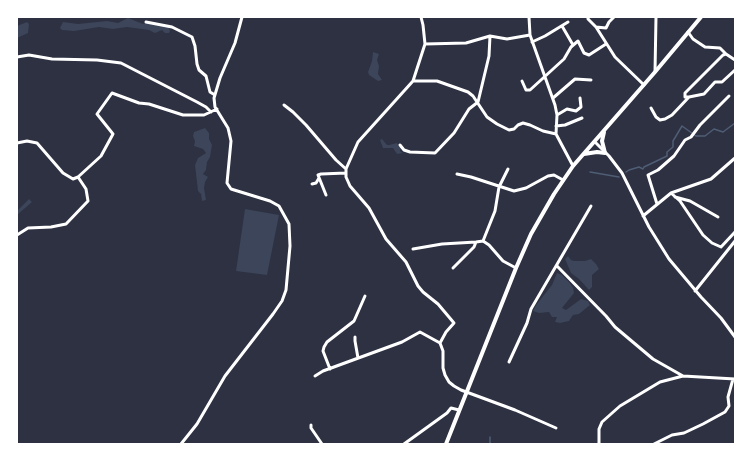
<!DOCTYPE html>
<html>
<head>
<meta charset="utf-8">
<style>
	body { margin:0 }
	#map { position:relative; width:752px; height:461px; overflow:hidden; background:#2d3142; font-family:Literata,serif }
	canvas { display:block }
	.frame { position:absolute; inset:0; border:18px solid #fff; pointer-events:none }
</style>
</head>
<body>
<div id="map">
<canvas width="752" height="461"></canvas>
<div class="frame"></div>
</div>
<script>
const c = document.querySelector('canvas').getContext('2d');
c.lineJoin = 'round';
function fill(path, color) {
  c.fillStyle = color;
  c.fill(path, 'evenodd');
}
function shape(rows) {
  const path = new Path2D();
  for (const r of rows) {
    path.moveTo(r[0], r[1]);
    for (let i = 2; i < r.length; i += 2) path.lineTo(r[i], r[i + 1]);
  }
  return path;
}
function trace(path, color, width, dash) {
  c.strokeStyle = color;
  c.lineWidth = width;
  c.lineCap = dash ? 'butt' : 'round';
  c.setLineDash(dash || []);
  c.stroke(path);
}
const green = shape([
	[128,18,143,24,148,22,168,26,170,31,169,33,165,33,162,30,155,33,149,30,127,27,113,29,99,27,74,31,62,30,60,28,63,22,78,24,107,21,118,23],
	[27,22,29,24,28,33,17,38,17,26],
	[373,52,379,54,377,60,379,66,378,74,382,80,378,81,369,75,368,72,372,61],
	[205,128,209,133,209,139,212,145,210,157,207,162,206,170,203,174,208,177,205,182,204,188,206,200,202,201,201,194,198,191,195,165,198,158,206,153,203,149,194,146,195,141,193,136,194,132],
	[382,139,387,145,389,145,397,143,399,147,401,147,400,151,403,153,397,154,393,148,383,148,380,140],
	[29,199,32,202,17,215,17,211],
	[245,209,279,215,267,275,236,271],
	[568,256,571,260,574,261,585,261,591,259,596,264,599,269,592,275,592,287,589,290,579,279,571,273,565,259],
	[557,273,562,275,569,282,573,288,574,293,562,308,566,310,581,299,588,301,590,305,579,314,573,315,569,321,560,323,555,322,557,317,552,317,549,312,539,313,533,311,536,305,552,285]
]);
const stream = shape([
	[590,172,619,177],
	[626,172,629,170,639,167,643,169,644,167,667,156,667,152,673,147,673,141,682,126,696,136,705,136,714,129,723,132,735,123],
	[490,444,490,437]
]);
const minor = shape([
	[529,17,530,35,555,105,557,115,556,134,573,166],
	[588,17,588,19,596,27,615,57,644,85],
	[146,22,172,27,192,37,195,46,197,64,199,70,206,76,210,92,215,95],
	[562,26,573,45],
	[596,27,606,28,609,22,614,17],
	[688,32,693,39,705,47,720,48,726,54],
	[532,42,545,36,568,22],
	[425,44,466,43,490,36,507,39,530,35],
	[17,57,29,55,52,59,97,60,121,63,197,102,206,107,211,112],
	[735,60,726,54,723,55,685,93,685,97,689,97,704,94,715,82,722,82,735,70],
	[655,72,656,17],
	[413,81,437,81,468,92,473,96,487,117,497,124,509,130,514,129,518,125,523,123,530,125,543,131,556,134],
	[522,81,526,90,530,90,564,59,571,47,578,41,584,53,589,55,606,44],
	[553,98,575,79,591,80],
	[284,105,293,112,306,125,336,160,346,169],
	[651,108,656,117,660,120,665,119,672,115,689,97],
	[557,115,567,109,576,111,581,107,580,98],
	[556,126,565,125,582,118],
	[595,142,609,156,622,173,649,227,669,259,701,297,721,318,735,337],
	[17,143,27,141,37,143,63,173,73,179,78,177,101,156,113,134,97,114,112,93,139,103,149,104,183,115,204,115,217,109],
	[400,145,404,150,410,152,435,153,454,133,469,109,478,102,489,56,490,36],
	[457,174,471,177,514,191,526,188,548,176,554,175,563,180],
	[312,184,316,183,319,178],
	[671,193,680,201,703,235,712,243,721,247,735,232],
	[326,195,318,175,321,174,346,173],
	[675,197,690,201,718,217],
	[657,204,648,175,658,170,674,156,685,140,691,137,700,125,729,96],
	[643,216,671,193,711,179,735,158],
	[17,235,28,228,51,227,66,224,88,201,86,189,78,177],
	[483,241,495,211,499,187,508,169],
	[413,249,442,244,476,242,483,241,489,245,503,261,516,268],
	[557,266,606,316,615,327,653,359,683,376,735,379],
	[453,268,474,247,476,242],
	[695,291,735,241],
	[355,337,355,341,358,358],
	[440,343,443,351,443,368,445,375,449,382,454,386,461,390,515,410,556,428],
	[509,362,527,323,531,309,591,206],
	[330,369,323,351,324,347,327,342,354,321,365,296],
	[315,376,323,371,402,342,420,332,440,343,446,332,454,323,438,304,423,292,418,286,406,262,386,239,369,208,350,186,346,177,346,169,358,142,413,81,425,44,423,25,421,17],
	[311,425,311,428,322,444],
	[181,444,197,424,225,376,273,314,282,301,286,290,290,246,289,224,279,206,270,201,231,189,227,183,231,141,228,128,215,107,214,98,220,78,235,43,242,17],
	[404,444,447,413,451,408,459,410],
	[599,444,599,429,602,422,620,406,660,382,683,376],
	[654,444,672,435,684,433,703,424,725,412,729,406,728,397,733,379]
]);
const secondary = shape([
	[584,154,597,152,605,153,602,141,604,132],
	[446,444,516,268,531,234,554,194,573,166,655,72,701,17]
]);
fill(green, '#3c4559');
trace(stream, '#4f5d75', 1.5);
trace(minor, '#fff', 3);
trace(secondary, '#fff', 4);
</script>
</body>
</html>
